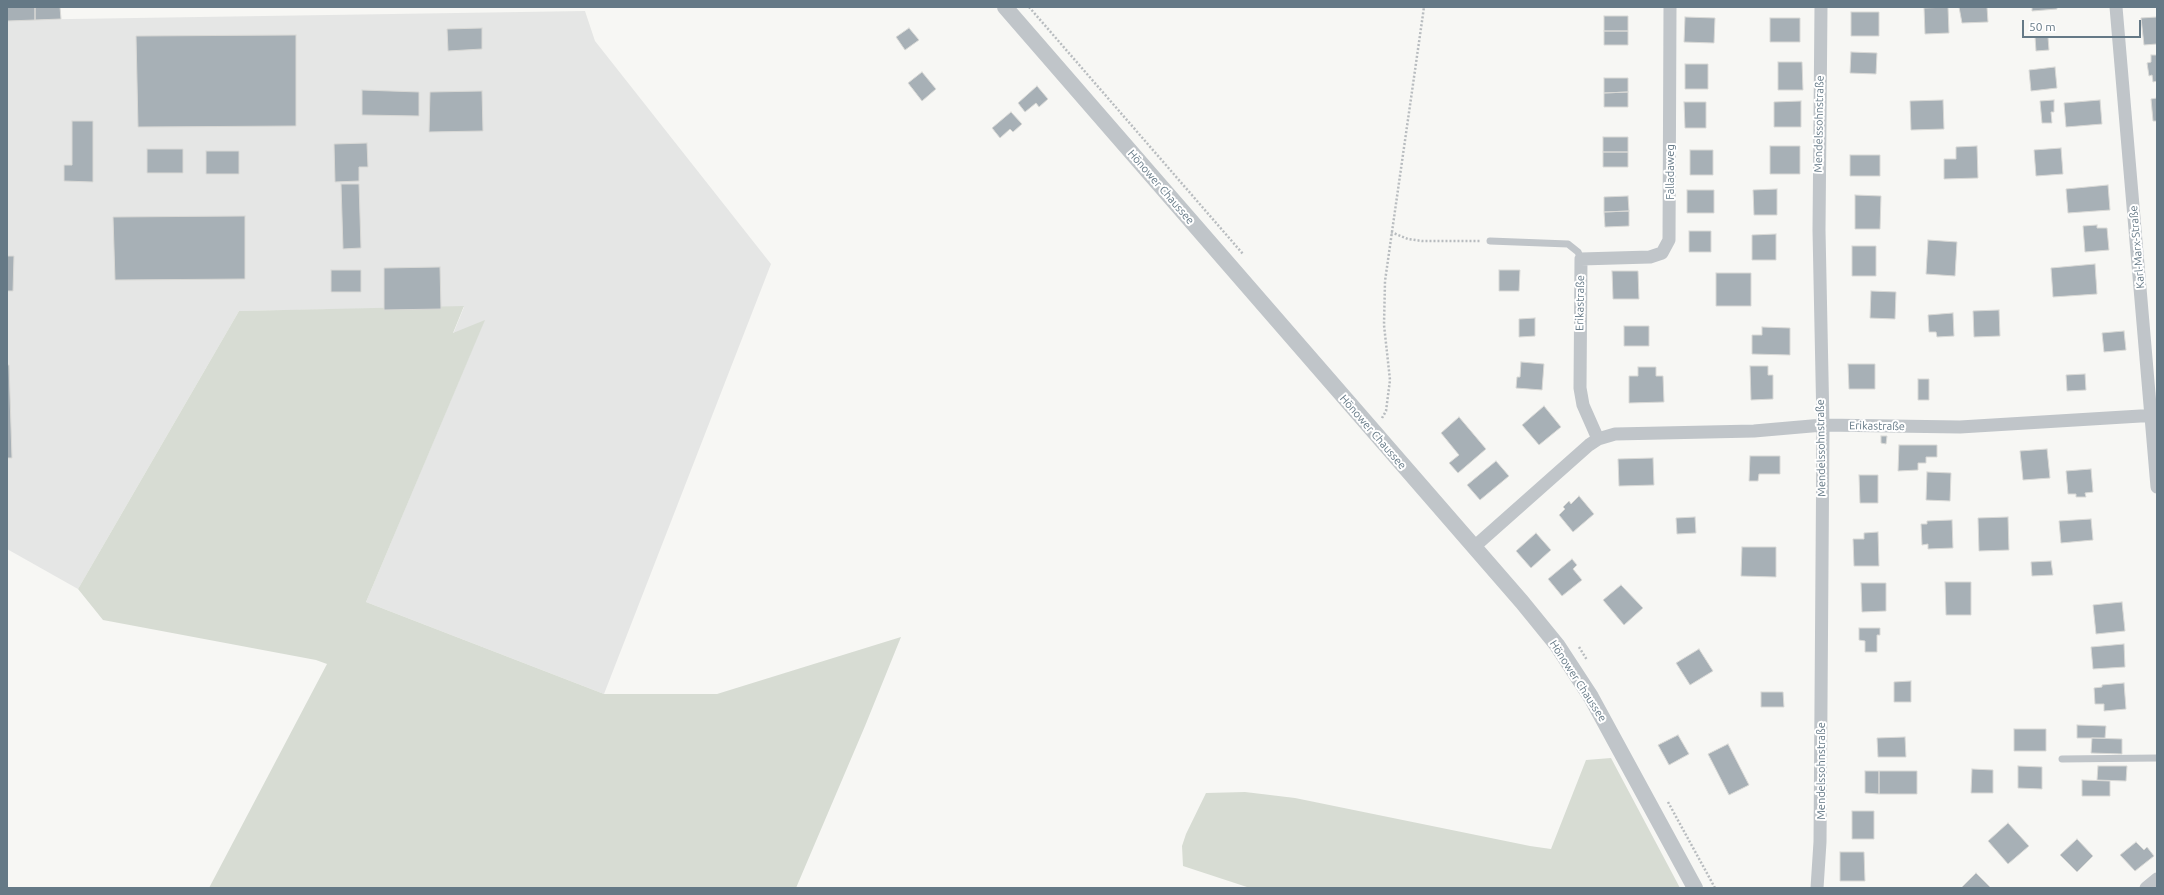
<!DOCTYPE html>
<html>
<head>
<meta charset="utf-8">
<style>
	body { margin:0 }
	#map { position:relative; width:2164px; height:895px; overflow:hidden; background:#f7f7f4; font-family:Ubuntu,sans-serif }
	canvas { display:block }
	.frame { position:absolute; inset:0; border:8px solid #657986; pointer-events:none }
	.scale { position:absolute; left:2022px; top:20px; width:119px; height:18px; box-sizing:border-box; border:2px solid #657986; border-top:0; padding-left:5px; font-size:12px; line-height:14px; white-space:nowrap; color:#657986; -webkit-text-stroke:3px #fff; paint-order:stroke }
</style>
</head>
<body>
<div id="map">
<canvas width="2164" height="895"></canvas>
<div class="frame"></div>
<div class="scale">50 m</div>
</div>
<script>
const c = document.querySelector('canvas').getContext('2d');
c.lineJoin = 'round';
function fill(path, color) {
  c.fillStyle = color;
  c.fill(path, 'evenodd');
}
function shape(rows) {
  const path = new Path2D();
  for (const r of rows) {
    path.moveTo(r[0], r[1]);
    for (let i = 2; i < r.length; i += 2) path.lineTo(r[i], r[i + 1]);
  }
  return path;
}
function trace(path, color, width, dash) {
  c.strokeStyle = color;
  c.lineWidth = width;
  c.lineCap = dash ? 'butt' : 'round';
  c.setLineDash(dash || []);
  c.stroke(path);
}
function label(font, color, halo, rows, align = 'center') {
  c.font = font + ' Ubuntu,sans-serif';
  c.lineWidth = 4;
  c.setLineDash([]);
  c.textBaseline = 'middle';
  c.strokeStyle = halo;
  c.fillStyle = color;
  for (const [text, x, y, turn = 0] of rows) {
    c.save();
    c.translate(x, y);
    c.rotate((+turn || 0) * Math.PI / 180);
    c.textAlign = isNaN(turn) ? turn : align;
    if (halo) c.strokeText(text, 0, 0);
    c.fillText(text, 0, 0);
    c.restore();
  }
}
const built = shape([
	[585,11,595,41,771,264,604,694,366,602,484,321,453,334,464,307,239,311,78,589,7,549,7,20]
]);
const green = shape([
	[464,306,453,333,485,320,366,602,604,694,717,694,901,637,865,726,796,888,209,888,327,664,316,660,103,620,78,589,239,311],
	[1611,758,1680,888,1250,888,1183,866,1182,846,1186,834,1206,793,1245,792,1295,798,1530,846,1551,849,1586,760]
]);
const building = shape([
	[7,7,35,7,35,20,7,21,7,7],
	[35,7,60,7,61,19,35,20,35,7],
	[1948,7,1949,33,1925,34,1924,8,1948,7],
	[1959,7,1987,7,1988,22,1962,23,1959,7],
	[2032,7,2057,7,2057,9,2032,11,2032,7],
	[1851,12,1879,12,1879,36,1851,36,1851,12],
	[1604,16,1628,16,1628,31,1604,31,1604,16],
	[1685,17,1715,18,1714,43,1684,42,1685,17],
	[2157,17,2157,44,2144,45,2141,18,2157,17],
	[1770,18,1800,18,1800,42,1770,42,1770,18],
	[482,28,482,49,448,51,447,29,482,28],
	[909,28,919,40,905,50,896,37,909,28],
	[1604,31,1628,31,1628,45,1604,45,1604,31],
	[296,35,296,126,138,127,136,36,296,35],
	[2035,37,2048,37,2049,50,2036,51,2035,37],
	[1851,52,1877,53,1876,74,1850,73,1851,52],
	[2151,55,2157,55,2157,81,2153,82,2152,75,2149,76,2147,63,2151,62,2151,55],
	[1778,62,1802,62,1803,90,1778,90,1778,62],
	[1685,64,1708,64,1708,89,1685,89,1685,64],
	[2055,67,2057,88,2031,91,2029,70,2055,67],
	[922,72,936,89,922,101,908,83,922,72],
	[1604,78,1628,78,1628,92,1604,93,1604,78],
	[1037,86,1048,99,1039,107,1036,103,1025,112,1018,103,1037,86],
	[362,90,419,92,419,116,362,115,362,90],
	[482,91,483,131,429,132,430,92,482,91],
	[1628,92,1628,107,1604,107,1604,93,1628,92],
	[2157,98,2157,121,2153,121,2151,99,2157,98],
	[1943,100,1944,129,1911,130,1910,101,1943,100],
	[2054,100,2054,112,2051,112,2052,123,2042,123,2040,101,2054,100],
	[2100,100,2102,124,2066,127,2064,103,2100,100],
	[1801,101,1801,127,1774,127,1774,102,1801,101],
	[1684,102,1706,102,1706,128,1685,128,1684,102],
	[1011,112,1022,124,1013,132,1010,129,1000,138,992,128,1011,112],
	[72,121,93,121,93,182,64,181,64,165,72,165,72,121],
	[1603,137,1628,137,1628,152,1603,152,1603,137],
	[367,143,368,167,359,167,359,181,335,182,334,144,367,143],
	[1770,146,1800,146,1800,174,1770,174,1770,146],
	[1977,146,1978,178,1944,179,1944,159,1956,159,1956,147,1977,146],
	[2061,148,2063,174,2036,176,2034,150,2061,148],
	[147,149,183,149,183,173,147,173,147,149],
	[1690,150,1713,150,1713,175,1690,175,1690,150],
	[206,151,239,151,239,174,206,174,206,151],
	[1603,152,1628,152,1628,167,1603,167,1603,152],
	[1850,155,1880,155,1880,176,1850,176,1850,155],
	[341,184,359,184,361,248,343,249,341,184],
	[2108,185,2110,210,2068,213,2066,189,2108,185],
	[1777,189,1777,215,1754,215,1753,190,1777,189],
	[1687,190,1714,190,1714,213,1687,213,1687,190],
	[1855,195,1881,196,1880,229,1855,229,1855,195],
	[1628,196,1629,211,1604,212,1604,197,1628,196],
	[1629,211,1629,226,1605,227,1604,212,1629,211],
	[245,216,245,279,115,280,113,217,245,216],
	[2097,225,2097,228,2107,228,2109,250,2085,252,2083,226,2097,225],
	[1689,231,1711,231,1711,252,1689,252,1689,231],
	[1776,234,1776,260,1752,260,1752,235,1776,234],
	[1928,240,1957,242,1955,276,1926,274,1928,240],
	[1852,246,1876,246,1876,276,1852,276,1852,246],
	[7,256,14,256,13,291,7,291,7,256],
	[2095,264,2097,294,2053,297,2051,268,2095,264],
	[440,267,441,309,384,310,384,268,440,267],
	[331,270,361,270,361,292,331,292,331,270],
	[1499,270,1520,270,1519,291,1499,291,1499,270],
	[1612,271,1638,271,1639,299,1613,299,1612,271],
	[1716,273,1751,273,1751,306,1716,306,1716,273],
	[1871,291,1896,292,1895,319,1870,318,1871,291],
	[1999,310,2000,336,1974,337,1973,311,1999,310],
	[1953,313,1954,336,1937,337,1936,332,1929,332,1928,315,1953,313],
	[1535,318,1535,336,1519,337,1519,319,1535,318],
	[1624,326,1649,326,1649,346,1624,346,1624,326],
	[1762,327,1790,328,1790,355,1752,354,1752,335,1762,335,1762,327],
	[2124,331,2126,350,2104,352,2102,333,2124,331],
	[1521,362,1544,364,1542,390,1516,388,1517,377,1520,377,1521,362],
	[1848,364,1875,364,1875,389,1849,389,1848,364],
	[7,365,9,365,12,458,7,458,7,365],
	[1750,366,1768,366,1768,375,1773,375,1773,399,1751,400,1750,366],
	[1638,367,1656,367,1656,376,1663,376,1664,402,1629,403,1629,376,1638,376,1638,367],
	[2085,374,2086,390,2067,391,2066,375,2085,374],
	[1918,379,1929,379,1929,400,1918,400,1918,379],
	[1544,406,1561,427,1539,445,1522,425,1544,406],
	[1459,417,1486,449,1458,473,1449,463,1459,455,1441,433,1459,417],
	[1881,436,1887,436,1886,444,1881,443,1881,436],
	[1899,445,1937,445,1937,457,1926,457,1926,463,1918,463,1918,470,1898,471,1899,445],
	[2047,449,2050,478,2023,480,2020,451,2047,449],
	[1750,456,1780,456,1780,474,1759,474,1758,481,1749,481,1750,456],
	[1653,458,1654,485,1619,486,1618,459,1653,458],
	[1496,461,1509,476,1480,500,1467,485,1496,461],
	[2091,469,2093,492,2085,493,2086,497,2076,497,2076,494,2068,494,2066,471,2091,469],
	[1927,472,1951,473,1950,501,1926,500,1927,472],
	[1859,475,1878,475,1878,503,1860,503,1859,475],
	[1579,496,1594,514,1573,532,1559,515,1565,509,1563,507,1569,501,1571,504,1579,496],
	[1695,517,1696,533,1677,534,1676,518,1695,517],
	[2008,517,2009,550,1979,551,1978,518,2008,517],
	[2091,519,2093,540,2061,543,2059,521,2091,519],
	[1952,520,1953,548,1928,549,1928,544,1922,545,1921,524,1927,524,1927,521,1952,520],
	[1878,532,1879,566,1854,566,1853,539,1864,539,1864,533,1878,532],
	[1536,533,1551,550,1531,568,1516,551,1536,533],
	[1742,547,1776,547,1776,577,1741,576,1742,547],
	[1572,559,1577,565,1573,569,1582,580,1562,596,1548,579,1572,559],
	[2051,561,2053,575,2032,576,2031,562,2051,561],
	[1945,582,1971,582,1971,615,1946,615,1945,582],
	[1861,583,1886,583,1886,611,1862,612,1861,583],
	[1621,585,1643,608,1624,625,1603,600,1621,585],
	[2122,602,2125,631,2096,634,2093,605,2122,602],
	[1859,628,1880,628,1880,635,1877,635,1877,652,1865,652,1865,641,1859,640,1859,628],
	[2124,644,2125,667,2093,669,2091,647,2124,644],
	[1699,649,1713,671,1690,685,1676,663,1699,649],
	[1911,681,1911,702,1894,702,1894,682,1911,681],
	[2124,683,2126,709,2104,711,2104,704,2095,704,2094,688,2102,687,2102,685,2124,683],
	[1761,692,1783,692,1784,707,1761,707,1761,692],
	[2077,725,2106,726,2105,738,2077,738,2077,725],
	[2014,729,2046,729,2046,751,2014,751,2014,729],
	[1678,735,1689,754,1669,765,1658,745,1678,735],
	[1905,737,1906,757,1878,757,1877,738,1905,737],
	[2092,738,2122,739,2122,754,2091,753,2092,738],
	[1728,744,1749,785,1729,795,1708,754,1728,744],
	[2018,766,2042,767,2042,789,2018,788,2018,766],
	[2098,766,2127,766,2126,781,2097,780,2098,766],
	[1972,769,1993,770,1993,793,1971,793,1972,769],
	[1865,771,1879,771,1879,794,1865,793,1865,771],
	[1879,771,1917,771,1917,794,1879,794,1879,771],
	[2082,780,2110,781,2110,796,2082,796,2082,780],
	[1852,811,1874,811,1874,839,1852,839,1852,811],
	[2008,823,2029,846,2008,864,1988,841,2008,823],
	[2077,839,2093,856,2077,872,2060,855,2077,839],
	[2136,842,2144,850,2147,847,2154,856,2135,871,2120,855,2136,842],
	[1840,852,1864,852,1865,881,1840,881,1840,852],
	[1976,873,1991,888,1961,888,1976,873]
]);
const path = shape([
	[1029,7,1243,254],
	[1391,232,1408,239,1422,241,1480,241],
	[1382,418,1386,411,1390,380,1384,325,1385,281,1424,7],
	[1579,647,1587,660],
	[1668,802,1715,888]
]);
const service = shape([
	[1490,241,1568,244,1578,252,1581,259],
	[2062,759,2157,758]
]);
const minor = shape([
	[2116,7,2157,487],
	[1598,439,1583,405,1580,388,1581,259,1650,257,1662,253,1669,240,1670,7],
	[1474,547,1589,445,1598,439,1615,434,1754,431,1823,425,1960,427,2157,415],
	[1817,888,1820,842,1823,425,1819,230,1821,7],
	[2146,888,2157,879]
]);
const tertiary = shape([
	[1005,7,1522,602,1557,645,1591,697,1695,888]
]);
const streetNames = [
	["Mendelssohnstraße",1819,124,-89],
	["Falladaweg",1670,172,-90],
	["Hönower Chaussee",1161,187,49],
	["Karl-Marx-Straße",2137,247,-95],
	["Erikastraße",1580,303,-89],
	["Erikastraße",1877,426,1],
	["Hönower Chaussee",1373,432,49],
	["Mendelssohnstraße",1821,448,-91],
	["Hönower Chaussee",1578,681,57],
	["Mendelssohnstraße",1821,771,-90]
];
fill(built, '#e5e6e5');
fill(green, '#d7dcd3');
fill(building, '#a7b0b6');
trace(building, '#d9d9d6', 1);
trace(path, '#b8bcbf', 2.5, [2, 2]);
trace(service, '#c0c5c9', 7);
trace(minor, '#c0c5c9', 13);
trace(tertiary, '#c0c5c9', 16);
label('11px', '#657986', '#fff', streetNames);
</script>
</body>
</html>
